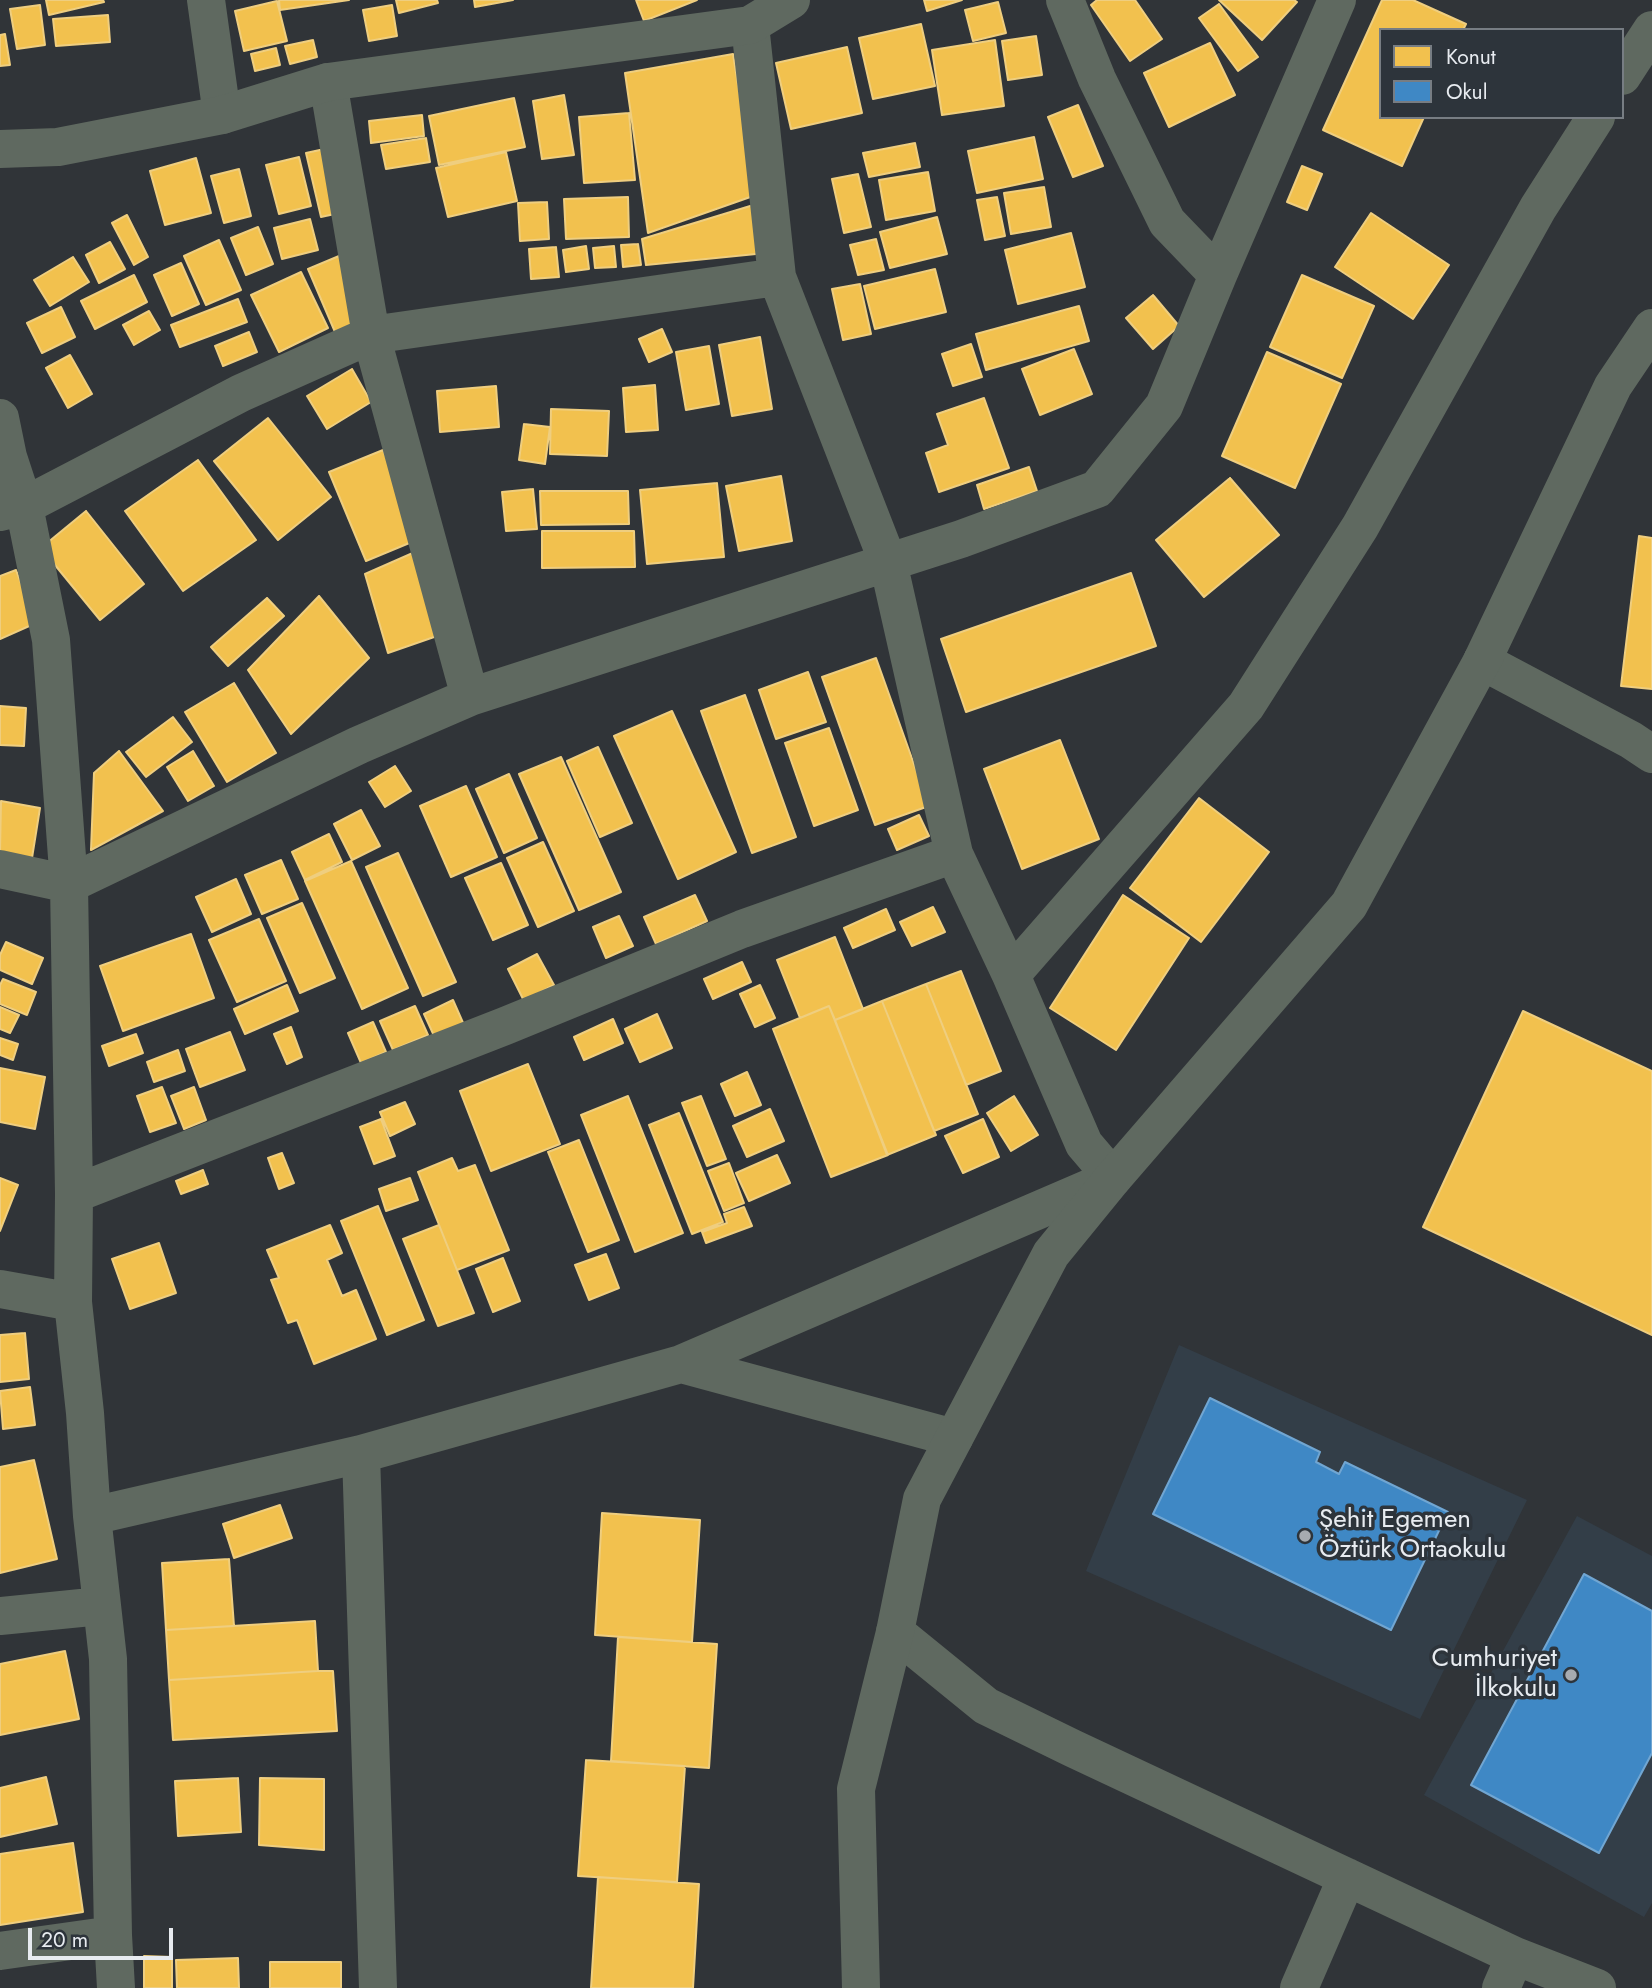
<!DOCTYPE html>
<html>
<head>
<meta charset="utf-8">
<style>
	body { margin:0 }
	#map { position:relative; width:1652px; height:1988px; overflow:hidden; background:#303438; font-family:Jost,sans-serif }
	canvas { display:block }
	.legend { position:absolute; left:1379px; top:28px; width:245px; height:91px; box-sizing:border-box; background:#2d343b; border:2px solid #777d83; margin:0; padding:9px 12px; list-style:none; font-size:21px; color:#e7ebf0 }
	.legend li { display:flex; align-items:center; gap:14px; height:35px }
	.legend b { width:35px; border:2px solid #777d83 }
	.scale { position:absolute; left:28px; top:1928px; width:145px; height:32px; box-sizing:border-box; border:4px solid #e7ebf0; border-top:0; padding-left:9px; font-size:21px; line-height:24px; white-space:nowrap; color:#e7ebf0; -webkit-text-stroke:5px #2d343b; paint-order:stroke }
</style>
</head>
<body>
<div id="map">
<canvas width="1652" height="1988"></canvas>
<ul class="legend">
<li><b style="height:19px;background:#f2c14e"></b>Konut</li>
<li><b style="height:19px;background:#3f88c5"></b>Okul</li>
</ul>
<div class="scale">20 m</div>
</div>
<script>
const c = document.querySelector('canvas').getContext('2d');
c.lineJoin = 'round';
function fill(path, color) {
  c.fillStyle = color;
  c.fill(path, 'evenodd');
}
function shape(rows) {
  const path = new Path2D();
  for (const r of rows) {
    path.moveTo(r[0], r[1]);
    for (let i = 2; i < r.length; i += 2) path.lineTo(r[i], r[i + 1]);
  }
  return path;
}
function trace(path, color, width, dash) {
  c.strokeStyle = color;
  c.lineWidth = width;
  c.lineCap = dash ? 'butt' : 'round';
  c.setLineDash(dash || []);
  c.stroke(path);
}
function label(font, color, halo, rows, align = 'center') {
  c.font = font + ' Jost,sans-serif';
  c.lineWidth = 7;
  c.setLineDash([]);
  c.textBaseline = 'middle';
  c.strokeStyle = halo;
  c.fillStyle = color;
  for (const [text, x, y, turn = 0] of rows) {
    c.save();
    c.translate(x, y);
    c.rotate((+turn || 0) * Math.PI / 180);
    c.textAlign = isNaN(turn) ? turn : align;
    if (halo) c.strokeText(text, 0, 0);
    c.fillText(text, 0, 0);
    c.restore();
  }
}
const built = shape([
	[1179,1345,1527,1500,1420,1719,1086,1571],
	[1577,1516,1652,1556,1652,1903,1644,1917,1424,1795]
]);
const homes = shape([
	[46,0,103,0,104,2,49,15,46,0],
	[279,0,349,0,280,10,279,0],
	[396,0,437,0,438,3,399,13,396,0],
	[474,0,513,0,475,7,474,0],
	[636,0,697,0,644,21,636,0],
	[924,0,962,0,927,11,924,0],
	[1097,0,1135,0,1162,39,1130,61,1091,5,1097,0],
	[1219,0,1294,0,1297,2,1262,40,1219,0],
	[1382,0,1413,0,1466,24,1463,30,1381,30,1381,117,1424,117,1402,166,1323,130,1382,0],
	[277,1,287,41,244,51,235,11,277,1],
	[998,2,1006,33,973,41,965,10,998,2],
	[1219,4,1258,57,1238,71,1199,18,1219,4],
	[40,5,45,45,17,49,10,9,40,5],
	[392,5,397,36,369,41,363,10,392,5],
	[108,15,110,42,56,46,53,19,108,15],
	[921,24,935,86,873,99,859,38,921,24],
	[5,34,10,65,0,66,0,35,5,34],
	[1036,36,1042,75,1008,80,1002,41,1036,36],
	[313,40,317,57,290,64,285,46,313,40],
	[995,40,1004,106,942,115,932,50,995,40],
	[1210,43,1235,95,1169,127,1144,73,1210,43],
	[847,47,862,113,791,129,776,63,847,47],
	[276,48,280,65,255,71,251,54,276,48],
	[733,54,756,195,648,233,625,73,733,54],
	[564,95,574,155,542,159,533,101,564,95],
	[514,98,525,147,439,165,429,116,514,98],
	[1078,105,1103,166,1073,177,1048,117,1078,105],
	[629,113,635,180,584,183,579,117,629,113],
	[422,115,424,136,371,143,369,121,422,115],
	[1034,137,1043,179,977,193,968,151,1034,137],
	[426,138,430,162,386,169,381,145,426,138],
	[915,143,920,167,869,177,863,153,915,143],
	[329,148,344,212,321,217,306,153,329,148],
	[506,152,517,201,448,217,436,168,506,152],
	[299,157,311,206,279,214,266,165,299,157],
	[196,158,211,213,165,225,150,171,196,158],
	[1302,166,1322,174,1307,210,1287,202,1302,166],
	[239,169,251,216,224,223,211,176,239,169],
	[928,172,935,211,886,220,879,180,928,172],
	[858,174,871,227,844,233,832,179,858,174],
	[1044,187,1051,227,1011,234,1004,193,1044,187],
	[628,197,629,237,566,239,564,199,628,197],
	[997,197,1005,236,985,240,977,200,997,197],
	[547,202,549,239,520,241,518,203,547,202],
	[760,203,766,253,646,265,642,239,760,203],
	[1371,213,1449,265,1413,319,1335,267,1371,213],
	[127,215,148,257,134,265,112,223,127,215],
	[937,217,947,254,890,268,880,232,937,217],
	[310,219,318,250,282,259,274,228,310,219],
	[258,227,273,264,246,275,231,238,258,227],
	[1071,233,1085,287,1018,304,1005,250,1071,233],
	[876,239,884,270,858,275,850,245,876,239],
	[219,240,241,290,206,305,184,256,219,240],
	[110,242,125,269,99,283,86,255,110,242],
	[638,244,641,265,623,267,621,245,638,244],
	[586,246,589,269,566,272,563,250,586,246],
	[614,246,616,267,595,268,593,248,614,246],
	[556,247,559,277,531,279,529,249,556,247],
	[339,256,366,318,335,332,308,269,339,256],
	[73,257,89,282,50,306,34,280,73,257],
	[181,263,199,304,172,316,154,275,181,263],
	[935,269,946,312,875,329,864,286,935,269],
	[301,272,328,328,279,352,251,295,301,272],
	[134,275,147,302,95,329,81,301,134,275],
	[1302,275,1374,306,1342,378,1270,347,1302,275],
	[860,284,871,334,843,340,832,289,860,284],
	[1153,295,1179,326,1153,349,1126,318,1153,295],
	[238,299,247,322,180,347,171,325,238,299],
	[1079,306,1089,341,986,370,976,334,1079,306],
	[61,307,75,337,42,353,27,323,61,307],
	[149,311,160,330,134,345,123,325,149,311],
	[662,329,672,352,649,362,639,339,662,329],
	[249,332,257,352,223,366,215,346,249,332],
	[760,337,772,409,732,416,719,345,760,337],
	[971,344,982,377,953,386,942,354,971,344],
	[709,346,719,404,686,410,676,352,709,346],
	[1074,349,1092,394,1040,415,1022,369,1074,349],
	[1267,352,1341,384,1295,488,1222,456,1267,352],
	[70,355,92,394,68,408,46,368,70,355],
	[352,369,371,402,327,429,307,396,352,369],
	[655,385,658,430,626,432,623,388,655,385],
	[496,386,499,427,440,432,437,391,496,386],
	[984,398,1009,468,939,492,926,453,948,445,937,414,984,398],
	[551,409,609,411,607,456,550,454,551,409],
	[268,418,331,497,278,540,214,461,268,418],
	[524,424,550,427,545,464,519,460,524,424],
	[383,450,419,539,366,561,329,472,383,450],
	[198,460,256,540,183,591,125,511,198,460],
	[1029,467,1037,491,984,509,977,485,1029,467],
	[781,476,792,541,739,551,726,486,781,476],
	[1230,478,1279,535,1204,597,1156,540,1230,478],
	[717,483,724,557,647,564,640,490,717,483],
	[533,489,537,529,506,531,502,492,533,489],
	[540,491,628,491,629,524,541,525,540,491],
	[86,511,144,584,100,620,41,548,86,511],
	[542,531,634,531,635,567,542,568,542,531],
	[1639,536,1652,538,1652,689,1621,686,1639,536],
	[415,552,437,636,388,653,365,574,415,552],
	[16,570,36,623,0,639,0,576,16,570],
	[1131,573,1156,646,966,712,941,639,1131,573],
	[319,596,369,658,291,734,248,670,319,596],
	[267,598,284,616,228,666,211,647,267,598],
	[876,658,929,806,875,825,822,677,876,658],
	[808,672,826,722,776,739,759,690,808,672],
	[234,683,276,753,227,782,185,712,234,683],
	[745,695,796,837,752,853,701,711,745,695],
	[0,706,26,708,24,746,0,745,0,706],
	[672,711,736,852,678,879,614,736,672,711],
	[173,717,192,742,146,777,126,752,173,717],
	[829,728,858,810,814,826,785,743,829,728],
	[1060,740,1099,839,1022,869,984,769,1060,740],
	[598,747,632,823,600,837,567,761,598,747],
	[119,751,163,811,91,850,94,773,119,751],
	[193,751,214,786,188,801,167,767,193,751],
	[561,757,621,892,579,910,519,774,561,757],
	[395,766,411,791,385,807,369,782,395,766],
	[509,774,537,838,504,853,476,789,509,774],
	[466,786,497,857,451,877,420,806,466,786],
	[1199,798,1269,852,1201,942,1130,888,1199,798],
	[1,801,40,808,32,858,0,852,1,801],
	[361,810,380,846,352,860,334,824,361,810],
	[919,815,929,836,897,850,888,829,919,815],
	[329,834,342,862,305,880,292,852,329,834],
	[543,842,574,911,538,927,507,858,543,842],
	[398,853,456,982,423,996,366,867,398,853],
	[281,860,298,899,262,914,245,875,281,860],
	[351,861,408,988,362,1009,305,881,351,861],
	[501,863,528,925,493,940,465,878,501,863],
	[236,879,251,914,212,932,196,897,236,879],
	[695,895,707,921,656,944,644,917,695,895],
	[1123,895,1189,938,1116,1050,1050,1008,1123,895],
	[302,903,335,978,300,993,267,918,302,903],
	[933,907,945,932,912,946,900,922,933,907],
	[886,909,895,930,853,948,844,928,886,909],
	[619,916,633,946,606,958,593,927,619,916],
	[259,919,286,981,237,1002,209,940,259,919],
	[191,934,214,998,123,1031,100,966,191,934],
	[835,937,863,1009,835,1020,829,1006,800,1018,777,960,835,937],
	[6,942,43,958,32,984,0,970,0,955,6,942],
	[537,954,554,985,524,1001,508,969,537,954],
	[742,962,751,982,713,999,704,979,742,962],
	[961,971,1001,1071,966,1085,926,984,961,971],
	[3,979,36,992,27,1015,0,1004,0,985,3,979],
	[926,984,978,1114,934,1131,882,1001,926,984],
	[287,985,298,1011,245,1034,234,1009,287,985],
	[760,985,775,1018,755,1027,740,994,760,985],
	[453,1000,464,1025,435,1038,424,1014,453,1000],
	[882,1001,936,1135,887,1155,835,1020,882,1001],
	[415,1006,428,1035,393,1050,380,1021,415,1006],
	[829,1006,888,1155,831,1177,773,1029,829,1006],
	[0,1007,19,1015,10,1033,0,1029,0,1007],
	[1523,1011,1652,1071,1652,1335,1423,1227,1523,1011],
	[657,1014,672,1048,640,1062,625,1029,657,1014],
	[613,1019,623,1043,584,1060,574,1037,613,1019],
	[373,1022,386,1052,361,1063,348,1033,373,1022],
	[291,1027,302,1057,287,1064,274,1034,291,1027],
	[230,1032,245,1070,200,1087,186,1049,230,1032],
	[136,1034,143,1053,109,1066,102,1046,136,1034],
	[0,1038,18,1044,13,1060,0,1055,0,1038],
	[178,1050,185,1071,154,1082,147,1062,178,1050],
	[528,1064,560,1144,491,1171,460,1091,528,1064],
	[0,1068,45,1077,35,1129,0,1122,0,1068],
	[747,1072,761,1105,735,1116,721,1084,747,1072],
	[162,1087,176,1123,150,1132,137,1096,162,1087],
	[194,1087,206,1120,184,1129,171,1096,194,1087],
	[628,1096,683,1233,635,1252,581,1115,628,1096],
	[701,1096,726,1159,707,1166,682,1103,701,1096],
	[1014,1096,1038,1135,1011,1151,987,1113,1014,1096],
	[405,1102,415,1124,390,1136,380,1112,405,1102],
	[770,1109,784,1141,747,1157,733,1126,770,1109],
	[679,1113,723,1222,692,1234,649,1125,679,1113],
	[381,1119,395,1156,374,1164,360,1127,381,1119],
	[983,1119,999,1157,963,1173,945,1136,983,1119],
	[579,1140,619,1240,588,1252,548,1152,579,1140],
	[282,1153,294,1183,279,1189,268,1158,282,1153],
	[777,1155,790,1183,749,1201,736,1173,777,1155],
	[452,1158,458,1171,475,1165,509,1250,457,1270,418,1172,452,1158],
	[729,1163,744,1203,724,1211,708,1171,729,1163],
	[203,1170,208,1184,181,1194,176,1181,203,1170],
	[0,1178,18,1185,0,1231,0,1178],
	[410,1178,418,1200,386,1211,379,1189,410,1178],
	[378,1206,424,1320,387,1335,341,1221,378,1206],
	[744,1207,752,1226,706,1243,702,1232,727,1223,724,1214,744,1207],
	[330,1225,342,1253,327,1260,342,1296,356,1290,376,1339,314,1364,297,1320,288,1323,271,1280,279,1278,267,1250,330,1225],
	[439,1225,474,1313,438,1326,403,1239,439,1225],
	[159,1243,176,1293,130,1309,112,1259,159,1243],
	[606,1254,619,1288,589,1300,575,1265,606,1254],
	[503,1258,520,1301,493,1312,476,1269,503,1258],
	[25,1333,29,1379,0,1382,0,1335,25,1333],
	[30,1387,35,1425,3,1429,0,1391,30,1387],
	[34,1460,57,1559,0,1573,0,1467,34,1460],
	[280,1505,292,1538,234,1558,223,1524,280,1505],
	[602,1513,700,1520,692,1642,595,1635,602,1513],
	[229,1559,234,1626,166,1630,162,1563,229,1559],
	[315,1621,318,1671,169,1680,166,1630,315,1621],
	[618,1637,717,1644,709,1768,611,1761,618,1637],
	[65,1651,79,1719,0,1735,0,1664,65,1651],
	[318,1671,333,1671,337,1731,173,1740,169,1680,318,1671],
	[586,1760,685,1766,677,1882,578,1876,586,1760],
	[46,1777,57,1824,0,1837,0,1788,46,1777],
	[238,1778,241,1832,178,1836,175,1781,238,1778],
	[260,1778,324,1779,324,1850,259,1845,260,1778],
	[73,1843,83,1912,0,1925,0,1854,73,1843],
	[598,1877,699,1884,693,1988,591,1988,598,1877],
	[144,1956,172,1957,172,1988,144,1988,144,1956],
	[238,1958,239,1988,177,1988,176,1960,238,1958],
	[270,1962,341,1962,341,1988,270,1988,270,1962]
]);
const schools = shape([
	[1210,1398,1320,1452,1316,1462,1339,1474,1345,1462,1448,1512,1391,1630,1153,1514,1210,1398],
	[1584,1574,1652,1611,1652,1753,1599,1853,1471,1785,1584,1574]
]);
const minor = shape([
	[206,0,222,115],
	[1065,0,1097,79,1167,222,1218,275],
	[1622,76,1652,30],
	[328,82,371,335,470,697],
	[0,418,8,457,24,506,51,640,69,884,74,1194,73,1302,85,1413,92,1516,108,1659,113,1935,116,1988],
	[0,512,24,506,241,393,371,335,777,277],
	[1482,661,1631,740,1652,754],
	[0,869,69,884,359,745,470,697,961,539,1097,489,1164,406,1218,275,1337,0],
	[1011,975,1246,706,1360,527,1538,208,1596,117],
	[74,1194,505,1026,742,929,954,854],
	[0,1289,73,1302],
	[681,1364,954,1438],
	[361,1454,378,1988],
	[92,1516,361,1454,681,1364,1113,1178,1084,1144,1011,975,954,854,888,562,777,277,750,25],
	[0,1616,101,1606],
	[895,1632,986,1706,1072,1748,1515,1956,1597,1988],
	[0,1951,113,1935],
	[1299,1988,1347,1877],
	[1501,1988,1515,1956]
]);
const tertiary = shape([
	[0,149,58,147,222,115,328,82,750,25,791,0],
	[861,1988,856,1789,895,1632,922,1499,1051,1254,1113,1178,1349,905,1482,661,1613,386,1652,328]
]);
const markers = [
	[1305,1536,7,"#a7abb0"],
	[1571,1675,7,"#a7abb0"]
];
const poiNames = [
	["Şehit Egemen",1319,1521],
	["Öztürk Ortaokulu",1319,1551],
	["Cumhuriyet",1557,1660,"right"],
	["İlkokulu",1557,1690,"right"]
];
fill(built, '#333e48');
fill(homes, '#f2c14e');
trace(homes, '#efce7f', 2);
fill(schools, '#3f88c5');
trace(schools, '#71a6d2', 2);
trace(minor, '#5f6960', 38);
trace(tertiary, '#5f6960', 38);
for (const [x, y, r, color] of markers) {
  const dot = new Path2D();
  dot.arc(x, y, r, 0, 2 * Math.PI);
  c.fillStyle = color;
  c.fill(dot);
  trace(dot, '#2d343b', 2.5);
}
label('26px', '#e7ebf0', '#2d343b', poiNames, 'left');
</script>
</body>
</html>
